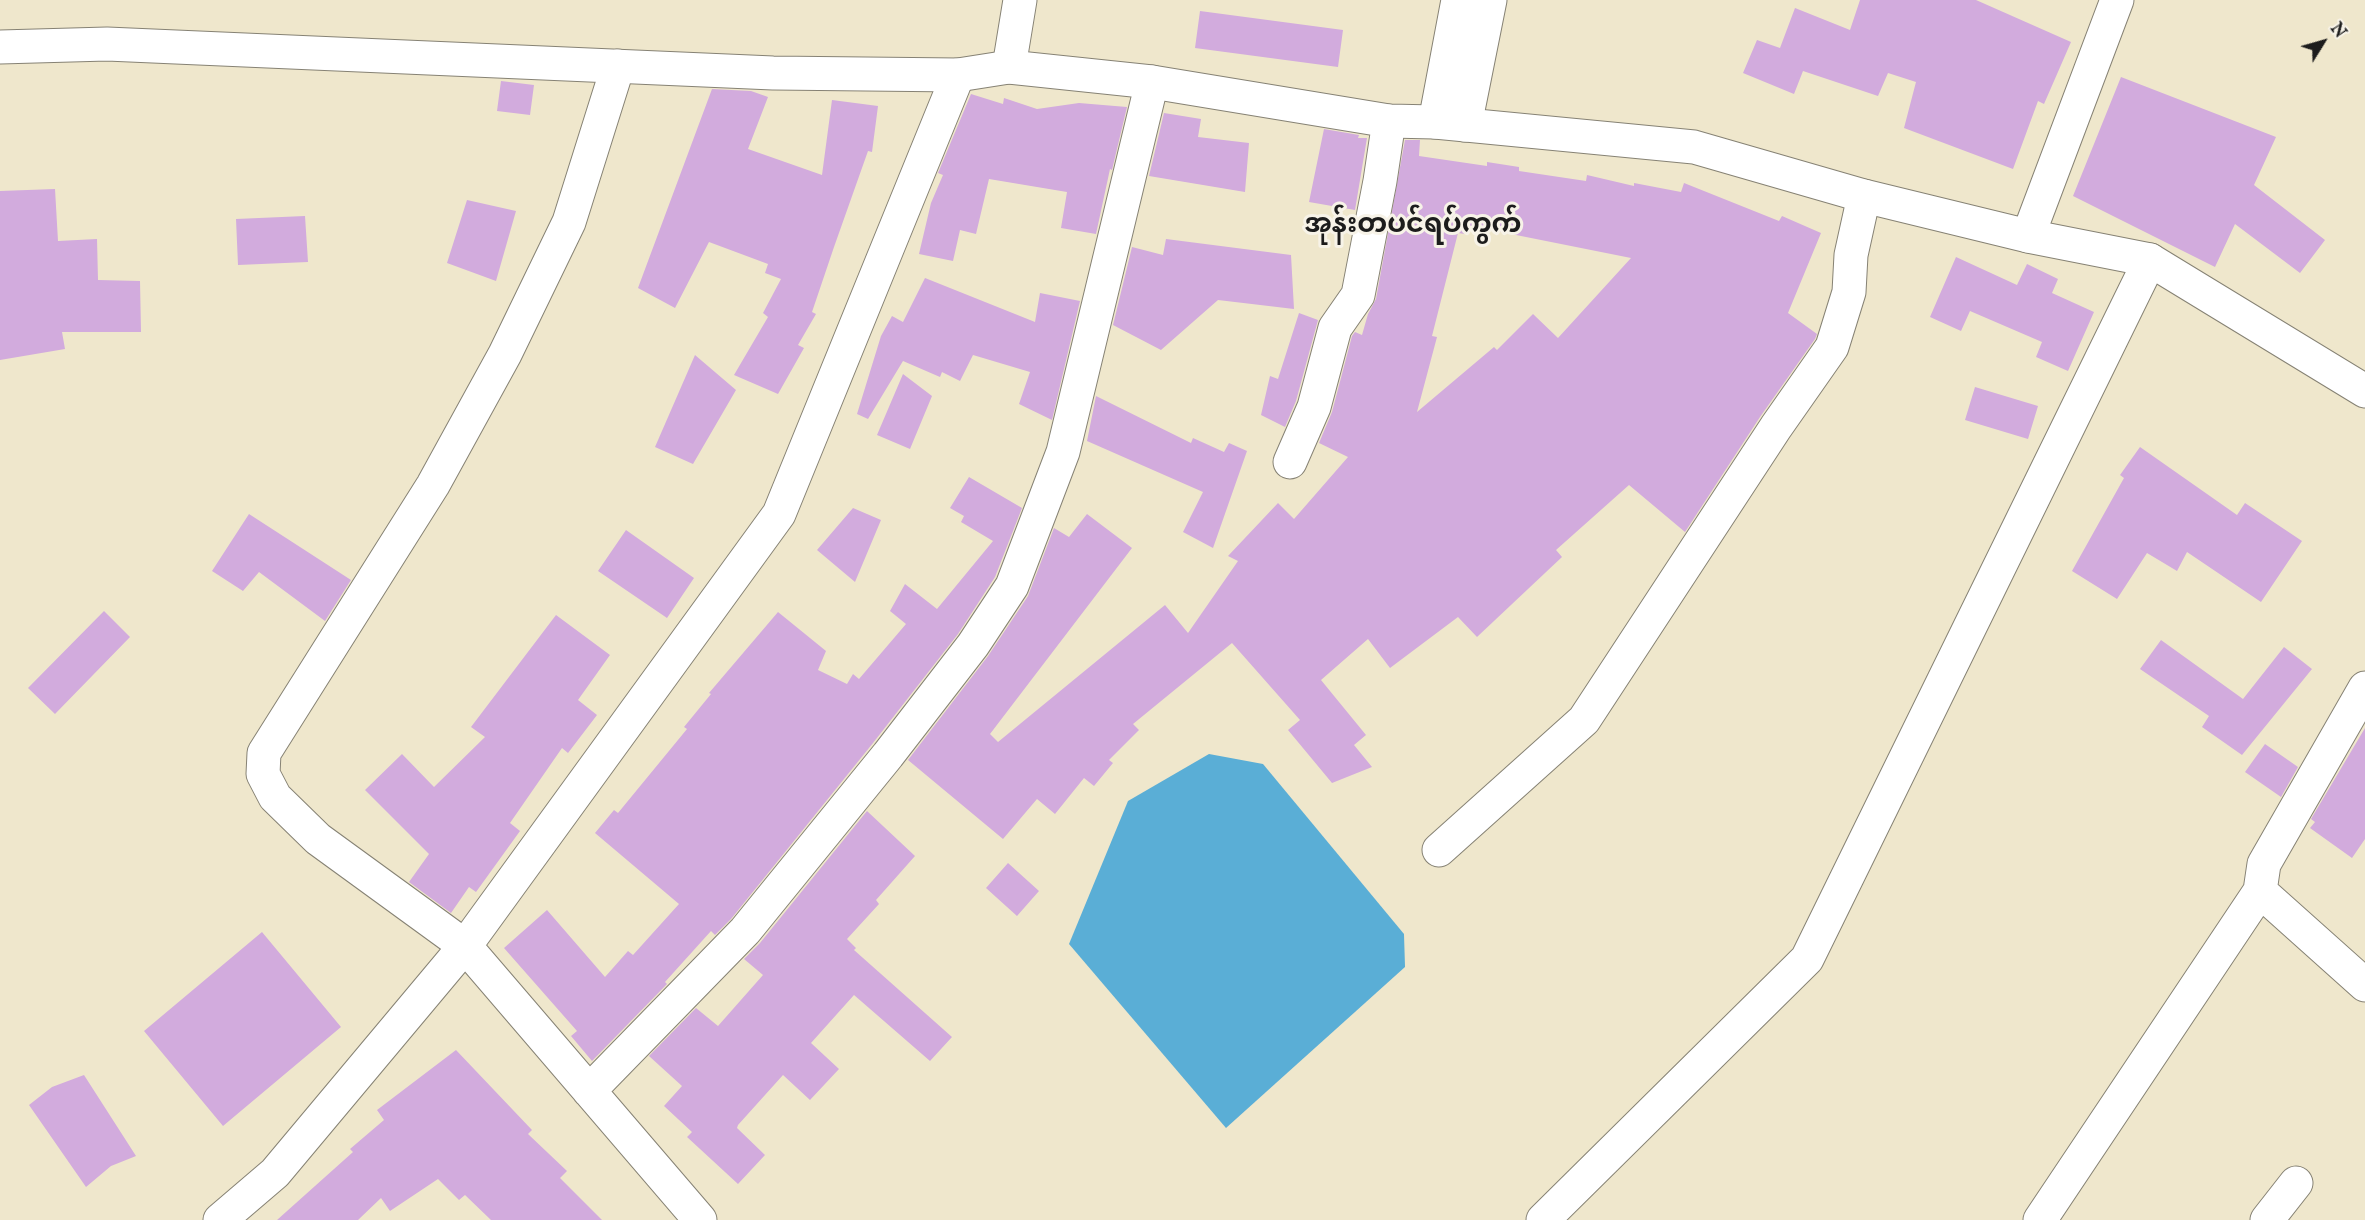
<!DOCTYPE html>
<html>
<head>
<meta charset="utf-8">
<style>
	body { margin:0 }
	#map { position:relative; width:2365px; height:1220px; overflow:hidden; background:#efe7cc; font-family:"IM FELL English",serif }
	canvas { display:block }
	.north { position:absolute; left:2293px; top:12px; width:60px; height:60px; -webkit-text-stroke:4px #f7f3e8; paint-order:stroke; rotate:53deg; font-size:16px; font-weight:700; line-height:24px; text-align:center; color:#1c1c1c }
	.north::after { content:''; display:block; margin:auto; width:21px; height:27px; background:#1c1c1c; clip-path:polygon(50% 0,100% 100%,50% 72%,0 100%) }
</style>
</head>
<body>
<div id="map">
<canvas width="2365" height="1220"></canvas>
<div class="north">N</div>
</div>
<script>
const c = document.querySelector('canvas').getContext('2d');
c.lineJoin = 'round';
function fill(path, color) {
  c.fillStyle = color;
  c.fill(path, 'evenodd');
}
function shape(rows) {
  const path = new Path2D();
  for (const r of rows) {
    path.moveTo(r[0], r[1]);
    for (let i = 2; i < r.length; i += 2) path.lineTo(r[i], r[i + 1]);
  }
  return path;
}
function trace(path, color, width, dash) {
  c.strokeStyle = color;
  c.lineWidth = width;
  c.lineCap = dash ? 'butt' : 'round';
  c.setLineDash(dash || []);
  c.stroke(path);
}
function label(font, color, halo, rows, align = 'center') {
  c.font = font + ' "IM FELL English","Noto Sans Myanmar",serif';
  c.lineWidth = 6;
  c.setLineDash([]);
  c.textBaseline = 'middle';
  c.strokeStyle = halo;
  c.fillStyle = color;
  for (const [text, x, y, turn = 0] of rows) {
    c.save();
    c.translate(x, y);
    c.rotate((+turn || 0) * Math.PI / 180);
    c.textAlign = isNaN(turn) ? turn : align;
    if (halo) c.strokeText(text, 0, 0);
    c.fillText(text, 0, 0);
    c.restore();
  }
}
const water = shape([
	[1209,754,1263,764,1404,934,1405,967,1226,1128,1069,944,1128,801]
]);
const building = shape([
	[1860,0,1976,0,2071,42,2044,104,2038,101,2013,169,1904,128,1916,82,1888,73,1878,96,1803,71,1794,94,1743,73,1757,40,1780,48,1795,8,1850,30],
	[1200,11,1343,30,1338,67,1195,48],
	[2121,77,2276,137,2254,185,2325,240,2300,273,2235,224,2215,267,2073,196],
	[501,81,534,85,530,115,497,111],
	[712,89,751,91,768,97,748,149,822,175,832,100,878,106,872,152,868,151,834,247,812,312,816,314,798,345,804,348,778,394,734,375,768,317,763,313,781,279,765,273,768,264,709,242,675,308,638,288],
	[971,94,1003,104,1004,98,1037,109,1079,103,1127,107,1112,170,1110,169,1096,234,1061,228,1067,192,989,179,976,234,960,230,953,261,919,254,931,203,943,175,938,173],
	[1164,113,1201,119,1198,137,1249,143,1245,192,1149,176],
	[1324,129,1359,135,1358,138,1367,138,1355,210,1309,202],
	[1405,140,1420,140,1419,156,1487,166,1487,162,1519,167,1519,171,1586,181,1587,175,1634,186,1634,183,1681,192,1684,183,1779,221,1782,216,1821,233,1788,313,1817,334,1815,339,1760,417,1685,532,1629,485,1556,550,1562,557,1477,637,1458,617,1390,668,1368,639,1321,680,1366,735,1354,745,1372,767,1332,783,1288,730,1300,720,1232,643,1133,724,1139,730,1109,760,1113,763,1094,786,1084,778,1055,814,1037,799,1003,839,908,760,988,656,1028,596,1054,528,1069,537,1087,514,1132,548,990,734,998,742,1165,605,1188,633,1238,561,1228,556,1278,503,1294,519,1348,457,1319,443,1332,412,1352,336,1355,332,1362,335,1368,314,1376,299],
	[1466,225,1631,258,1558,338,1533,314,1497,350,1494,347,1417,412,1437,337,1432,336,1458,233,1465,234],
	[55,189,58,241,97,239,98,280,140,281,141,332,62,332,65,349,0,360,0,191],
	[467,200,516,211,496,281,447,263],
	[305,216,308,262,238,265,236,219],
	[1166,239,1291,255,1294,309,1218,300,1161,350,1113,325,1132,247,1163,255],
	[1956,257,2017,285,2027,264,2058,279,2052,293,2094,312,2068,371,2036,357,2042,342,1970,311,1961,331,1930,317],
	[925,278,1035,322,1040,293,1080,301,1052,420,1019,404,1030,372,973,355,960,381,942,372,940,377,903,361,868,419,857,414,881,336,892,316,903,322],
	[1299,313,1318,320,1296,401,1285,427,1261,415,1270,376,1278,379],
	[695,355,736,390,693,464,655,447],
	[903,374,932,396,910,449,877,435],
	[1975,387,2038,406,2028,439,1965,420],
	[1096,396,1191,443,1193,438,1224,452,1229,443,1247,451,1213,548,1183,532,1203,492,1087,441],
	[2140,447,2237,515,2245,503,2302,541,2261,602,2187,552,2177,571,2147,553,2117,599,2072,571,2124,478,2120,475],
	[969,477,1022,508,995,577,958,634,873,743,731,919,715,935,711,931,665,982,667,984,592,1061,571,1036,577,1031,504,948,547,910,605,977,628,951,633,955,679,904,595,833,614,810,618,813,687,729,684,727,711,694,709,693,778,612,826,651,818,670,847,684,853,674,859,679,906,624,890,611,905,584,937,609,993,541,961,522,964,516,950,508],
	[853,508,881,520,855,582,817,550],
	[249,514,351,580,325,621,259,572,243,591,212,571],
	[626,530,694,578,667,618,598,571],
	[104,611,130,637,55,714,28,688],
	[556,615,610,655,578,700,597,715,568,753,562,748,510,823,520,831,476,892,469,887,451,913,409,882,429,854,365,790,402,754,434,787,485,737,471,727],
	[2161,640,2243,699,2284,647,2312,669,2242,755,2202,727,2209,716,2140,669],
	[2365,728,2365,839,2352,858,2310,828,2315,822,2311,819],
	[2265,744,2298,767,2281,797,2245,772],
	[867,811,915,856,876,900,879,904,847,939,856,948,854,950,952,1037,930,1061,854,995,811,1043,839,1069,810,1100,783,1075,738,1125,737,1128,765,1155,738,1184,687,1137,692,1132,664,1106,682,1086,649,1056,696,1008,718,1026,763,975,744,959,760,943],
	[1008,863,1039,891,1017,916,986,888],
	[262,932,341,1027,223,1126,144,1031],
	[456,1050,532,1130,528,1134,567,1171,560,1178,602,1220,491,1220,465,1195,459,1200,438,1179,390,1211,381,1198,358,1220,277,1220,353,1152,350,1149,384,1120,377,1110],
	[84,1075,136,1156,111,1166,86,1187,29,1105,52,1087]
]);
const minor = shape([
	[1009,67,1020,0],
	[1435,122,1458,0],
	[1465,125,1490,0],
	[2028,236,2117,0],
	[1290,462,1314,407,1335,328,1358,295,1380,181,1389,121],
	[1439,850,1584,720,1776,427,1832,347,1849,292,1851,255,1864,196],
	[2260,891,2365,985],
	[589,1091,745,931,888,755,973,645,1012,586,1063,452,1152,82],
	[220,1220,275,1173,465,946,318,839,275,797,263,774,264,753,433,485,505,354,569,222,618,66],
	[700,1220,465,946,779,514,958,75],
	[1543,1220,1807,959,2150,260],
	[2040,1220,2260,891,2264,864,2365,688],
	[2267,1220,2296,1183]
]);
const major = shape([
	[0,47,107,44,773,73,958,75,1009,67,1152,82,1389,121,1435,122,1694,147,1864,196,2028,236,2150,260,2365,391]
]);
const quarterNames = [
	["အုန်းတပင်ရပ်ကွက်",1413,226]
];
fill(water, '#5aaed6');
fill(building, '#d2abdd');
trace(minor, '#868274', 35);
trace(major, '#868274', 35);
trace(minor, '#fff', 33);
trace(major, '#fff', 33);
label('bold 27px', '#1c1c1c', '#f7f3e8', quarterNames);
</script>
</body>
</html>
